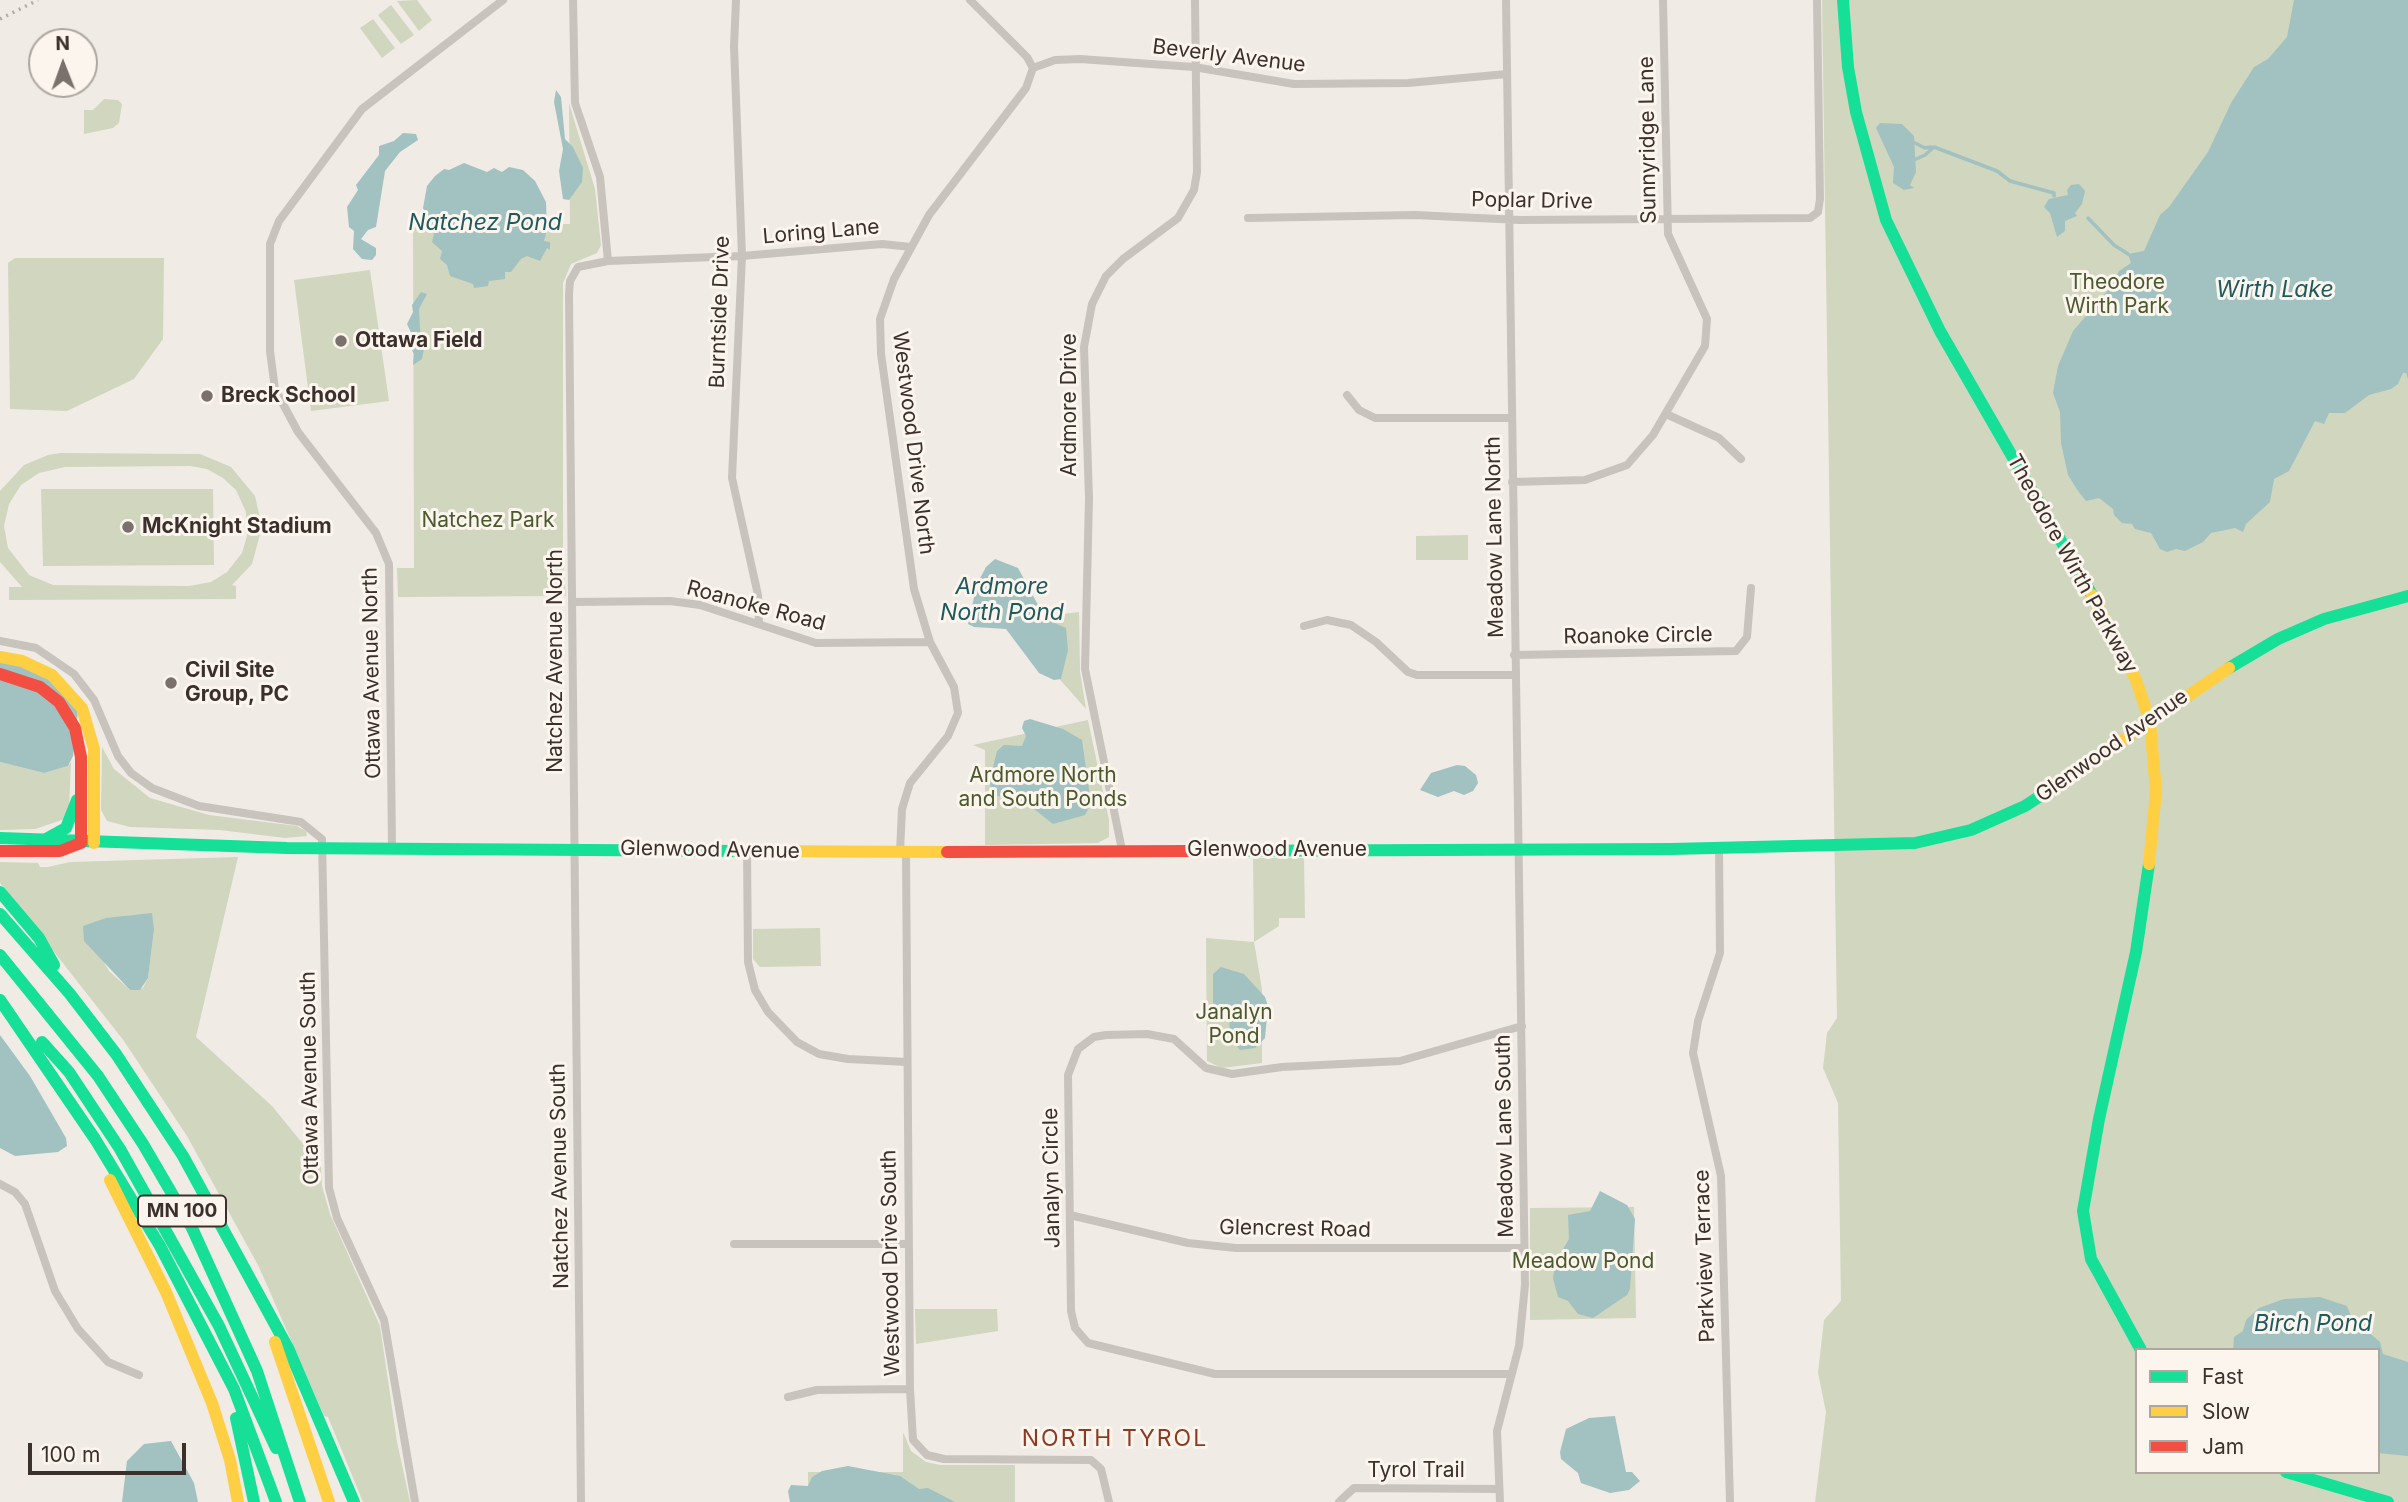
<!DOCTYPE html>
<html>
<head>
<meta charset="utf-8">
<style>
	body { margin:0 }
	#map { position:relative; width:2408px; height:1502px; overflow:hidden; background:#f0ebe5; font-family:Inter,sans-serif }
	canvas { display:block }
	.legend { position:absolute; left:2135px; top:1348px; width:245px; height:126px; box-sizing:border-box; background:#fbf5ee; border:2px solid #aea6a0; margin:0; padding:9px 12px; list-style:none; font-size:21px; color:#3b302b }
	.legend li { display:flex; align-items:center; gap:14px; height:35px }
	.legend b { width:35px; border:2px solid #aea6a0 }
	.north { position:absolute; left:28px; top:28px; width:70px; height:70px; box-sizing:border-box; background:#fbf5ee; border:2px solid #aea6a0; border-radius:50%; rotate:359deg; font-size:19px; font-weight:700; line-height:28px; text-align:center; color:#3b302b }
	.north::after { content:''; display:block; margin:auto; width:24px; height:32px; background:#7a716c; clip-path:polygon(50% 0,100% 100%,50% 72%,0 100%) }
	.scale { position:absolute; left:28px; top:1443px; width:158px; height:32px; box-sizing:border-box; border:4px solid #3b302b; border-top:0; padding-left:9px; font-size:21px; line-height:24px; white-space:nowrap; color:#3b302b; -webkit-text-stroke:5px #fbf5ee; paint-order:stroke }
</style>
</head>
<body>
<div id="map">
<canvas width="2408" height="1502"></canvas>
<ul class="legend">
<li><b style="height:9px;background:#16e098"></b>Fast</li>
<li><b style="height:9px;background:#ffcf43"></b>Slow</li>
<li><b style="height:9px;background:#f24e42"></b>Jam</li>
</ul>
<div class="north">N</div>
<div class="scale">100 m</div>
</div>
<script>
const ctx = document.querySelector('canvas').getContext('2d');
ctx.lineJoin = 'round';
function paint(path, color) { ctx.fillStyle = color; ctx.fill(path, 'evenodd'); }
const shape = rows => new Path2D(rows.map(r => 'M' + r).join(''));
function trace(path, color, width, dash) { ctx.strokeStyle = color; ctx.lineWidth = width; ctx.lineCap = dash ? 'butt' : 'round'; ctx.setLineDash(dash || []); ctx.stroke(path); }
function label(font, color, halo, rows, align = 'center') {
  ctx.font = font + ' Inter,sans-serif'; ctx.lineWidth = 6; ctx.setLineDash([]); ctx.textBaseline = 'middle'; ctx.strokeStyle = halo; ctx.fillStyle = color; for (const [text, x, y, turn = 0] of rows) {
    ctx.save(); ctx.translate(x, y); ctx.rotate((+turn || 0) * Math.PI / 180); ctx.textAlign = isNaN(turn) ? turn : align; if (halo) ctx.strokeText(text, 0, 0); ctx.fillText(text, 0, 0); ctx.restore();
  }
}
paint(shape([
	[417,0,432,20,419,31,397,1],
	[1822,0,2408,0,2408,1502,1815,1502,1826,1412,1818,1373,1824,1320,1841,1301,1838,1103,1823,1068,1827,1033,1837,1018],
	[2137,1350,2378,1350,2378,1472,2137,1472],
	[391,5,414,35,401,44,378,15],
	[373,19,395,48,382,58,360,28],
	[104,99,118,100,122,104,119,123,113,128,84,134,84,110,93,110],
	[569,103,595,189,601,245,597,253,571,264,563,283,563,561,566,596,398,597,397,568,414,568,413,225,570,224],
	[15,258,164,258,163,339,134,379,67,411,10,409,8,263],
	[370,270,389,401,311,411,294,280],
	[61,453,200,454,231,467,255,496,262,527,252,564,232,585,236,586,236,599,9,600,9,587,22,587,0,562,0,491,24,465,48,455],
	[190,466,207,469,223,478,236,490,246,512,247,536,242,553,227,572,211,582,189,586,53,585,29,575,8,548,4,526,9,504,21,485,39,473,65,467],
	[41,489,213,489,214,565,43,566],
	[1468,535,1468,560,1416,560,1416,536],
	[1079,612,1080,672,1086,709,1008,621],
	[1088,720,1109,820,1109,837,1098,843,985,845,985,750,973,745],
	[102,747,114,769,150,798,209,815,297,826,306,831,307,836,285,838,220,830,130,827,107,821,101,810],
	[0,762,44,773,68,766,71,762,69,808,65,819,35,829,0,830],
	[238,857,196,1037,272,1106,321,1166,322,1186,330,1214,380,1326,397,1442,410,1502,363,1502,328,1417,324,1416,259,1267,187,1136,124,1041,0,883,0,862,38,863,40,867,48,867,70,862],
	[132,915,154,930,148,978,143,988,130,990,109,971,83,926],
	[1253,858,1304,858,1305,918,1279,918,1279,926,1254,942,1262,989,1262,1063,1222,1068,1207,1061,1206,938,1254,942],
	[820,928,821,966,760,967,753,959,753,929],
	[1634,1207,1636,1318,1530,1320,1530,1208],
	[915,1309,997,1309,998,1331,916,1344],
	[903,1432,911,1451,926,1462,940,1465,1015,1465,1015,1502,808,1502,808,1472,903,1472]
]), '#d1d6bf');
paint(shape([
	[2294,0,2408,0,2408,379,2406,373,2403,373,2398,384,2391,389,2369,395,2345,413,2329,413,2324,424,2315,421,2289,471,2274,479,2270,502,2246,524,2243,532,2235,528,2211,533,2203,542,2185,551,2176,549,2167,552,2160,549,2151,533,2135,529,2132,524,2122,523,2114,515,2113,509,2099,498,2086,501,2078,491,2068,475,2061,443,2060,412,2053,393,2058,366,2073,331,2110,288,2119,271,2131,263,2128,254,2144,251,2160,215,2169,207,2208,152,2231,103,2254,67,2268,59,2287,37],
	[556,90,561,97,565,139,573,147,583,168,582,182,569,200,563,199,559,171,563,149,554,102],
	[1880,123,1902,124,1914,136,1916,172,1910,185,1914,188,1904,190,1893,183,1894,167,1876,128],
	[403,133,416,134,418,140,400,152,385,171,376,227,368,230,361,239,376,248,376,255,372,260,362,259,353,249,354,231,349,227,347,207,358,190,356,185,379,155,379,146,394,141],
	[464,163,487,172,494,168,502,172,509,167,523,170,535,181,546,202,547,230,544,241,550,242,550,250,547,248,540,261,527,256,521,259,511,272,505,272,505,279,489,281,488,286,474,288,473,284,450,276,447,265,440,259,442,251,432,242,434,234,423,208,427,186,435,176,444,169,449,170],
	[2079,184,2085,191,2082,204,2075,213,2077,216,2065,221,2065,231,2057,237,2050,213,2044,207,2049,199,2068,195,2067,190,2071,185],
	[421,292,427,294,419,309,420,330,425,344,422,359,413,365,414,354,410,346,412,335,407,324,413,312,412,305],
	[995,559,1018,568,1043,614,1050,621,1066,628,1068,650,1061,679,1054,680,1039,673,1006,629,974,627,968,624,977,584,986,567],
	[0,656,35,665,78,711,73,756,68,766,44,773,0,762],
	[1030,719,1063,729,1082,740,1091,804,1085,815,1053,824,1029,805,991,794,990,779,997,751,1004,745,1022,746,1026,736,1022,728,1024,721],
	[1457,765,1465,766,1476,775,1478,783,1473,791,1464,795,1454,791,1438,797,1420,790,1431,773],
	[152,913,154,930,148,978,140,990,130,990,84,941,83,926,106,918],
	[1221,967,1244,974,1265,997,1268,1006,1265,1038,1255,1048,1240,1050,1230,1038,1229,1014,1213,1003,1213,974],
	[0,1035,30,1076,66,1138,67,1146,58,1152,15,1156,0,1148],
	[1600,1191,1627,1205,1635,1219,1630,1289,1627,1295,1593,1318,1578,1314,1568,1301,1558,1297,1553,1278,1555,1263,1569,1239,1568,1215,1590,1211],
	[2320,1297,2347,1306,2351,1316,2363,1322,2367,1331,2380,1342,2383,1354,2408,1362,2408,1456,2378,1453,2378,1350,2233,1350,2234,1337,2243,1331,2246,1320,2259,1308,2284,1299],
	[1615,1416,1626,1472,1632,1472,1640,1481,1629,1490,1610,1493,1581,1483,1578,1473,1561,1459,1560,1452,1566,1429,1589,1418],
	[171,1441,194,1483,198,1502,122,1502,127,1461,144,1444],
	[848,1466,900,1476,919,1489,928,1488,955,1502,790,1502,788,1491,791,1485,808,1486,812,1477,822,1471]
]), '#a1c2c1');
trace(shape([
	[1915,143,1925,148,1931,147],
	[1914,160,1925,155,1934,147,1997,171,2010,181,2054,193,2054,196],
	[2088,218,2114,245,2128,254]
]), '#a1c2c1', 3.5);
trace(shape([
	[573,0,575,103,600,177,608,261,578,267,570,281,569,294,581,1502],
	[736,0,734,46,742,256,732,478,758,595,759,623],
	[1033,68,1055,60,1080,59,1194,67,1294,84,1408,83,1507,74],
	[1248,218,1415,215,1520,220,1810,218,1818,212,1820,199,1817,0],
	[608,261,742,256,882,244,911,247],
	[1347,395,1359,410,1375,418,1511,418],
	[1666,414,1719,438,1741,459],
	[1512,482,1585,480,1627,465,1653,435,1705,346,1707,319,1668,234,1663,0],
	[573,602,670,601,700,605,816,643,930,642],
	[1304,626,1327,620,1351,625,1376,642,1408,672,1417,675,1515,675],
	[0,641,36,648,74,674,94,700,118,756,131,773,152,788,199,806,301,822,322,839,329,1188,337,1218,384,1320,415,1502],
	[1514,655,1736,651,1747,637,1751,588],
	[1719,848,1720,953,1698,1021,1693,1053,1721,1176,1730,1502],
	[392,849,389,564,376,533,298,432,275,389,270,351,270,244,279,221,362,109,503,0],
	[747,850,748,962,755,990,768,1012,797,1042,819,1054,848,1059,907,1062],
	[1122,850,1085,669,1089,498,1084,347,1092,304,1106,276,1123,259,1178,218,1194,190,1197,172,1195,0],
	[900,852,902,809,910,783,948,736,958,713,954,687,930,642,914,589,881,354,880,319,894,279,929,215,1026,88,1033,68,1027,57,970,0],
	[906,852,910,1389,913,1440,927,1455,944,1459,1091,1460,1101,1469,1109,1502],
	[0,1184,15,1192,25,1204,55,1291,78,1329,108,1362,139,1375],
	[1070,1215,1188,1243,1236,1248,1524,1248],
	[734,1244,908,1244],
	[1511,1374,1215,1374,1088,1343,1075,1328,1071,1311,1068,1075,1078,1049,1094,1037,1106,1035,1147,1034,1174,1039,1206,1068,1232,1074,1282,1067,1400,1061,1522,1026],
	[788,1397,817,1390,910,1389],
	[1339,1502,1354,1488,1499,1489],
	[1500,1502,1497,1431,1519,1346,1525,1285,1506,0]
]), '#c9c3be', 8);
trace(shape([
	[1843,0,1848,67,1856,112,1886,220,1940,331,2092,595],
	[2229,668,2278,639,2324,619,2408,596],
	[0,838,287,848,736,851],
	[46,839,66,828,77,800],
	[1194,851,1672,849,1915,843,1971,830,2025,806,2051,789],
	[0,892,39,938,54,965],
	[0,914,70,994,116,1054,183,1156,289,1350,354,1502],
	[0,955,98,1076,143,1144,192,1228,257,1371,300,1502],
	[0,1000,95,1139,160,1246,234,1389,276,1502],
	[42,1042,69,1072,120,1149,219,1326,276,1448],
	[2141,1350,2091,1259,2083,1211,2099,1119,2136,952,2149,864],
	[236,1418,254,1502],
	[2286,1472,2388,1502]
]), '#16e098', 12);
trace(shape([
	[2092,595,2136,680,2150,722,2156,791,2149,864],
	[0,657,22,661,52,675,82,708,94,749,94,843],
	[2051,789,2229,668],
	[736,851,947,852],
	[110,1180,166,1292,212,1403,230,1460,238,1502],
	[275,1342,329,1502]
]), '#ffcf43', 12);
trace(shape([
	[0,674,40,687,59,702,75,728,81,757,81,843],
	[0,851,60,851,81,843],
	[947,852,1194,851]
]), '#f24e42', 12);
trace(shape([
	[0,19,38,0]
]), '#b1aca8', 3.5, [2, 5]);
for (const [x, y, r, color] of [
	[341,341,7,"#7a716c"],
	[207,396,7,"#7a716c"],
	[128,527,7,"#7a716c"],
	[171,683,7,"#7a716c"]
]) { const dot = new Path2D(); dot.arc(x, y, r, 0, 2 * Math.PI); ctx.fillStyle = color; ctx.fill(dot); trace(dot, '#fbf5ee', 2.5); }
for (const [x, y, w] of [
	[182,1211,88]
]) { const box = new Path2D(); box.roundRect(x - w / 2, y - 15.5, w, 31, 5); ctx.fillStyle = '#fbf5ee'; ctx.fill(box); trace(box, '#3b302b', 2); }
label('bold 19px', '#3b302b', null, [
	["MN 100",182,1211]
]);
label('21px', '#3b302b', '#fbf5ee', [
	["Beverly Avenue",1229,56,7],
	["Sunnyridge Lane",1648,140,-91],
	["Poplar Drive",1532,201,1],
	["Loring Lane",821,232,-5],
	["Burntside Drive",720,312,-88],
	["Ardmore Drive",1070,405,-90],
	["Westwood Drive North",913,443,83],
	["Meadow Lane North",1495,537,-91],
	["Theodore Wirth Parkway",2072,564,61],
	["Roanoke Road",756,606,15],
	["Roanoke Circle",1638,636,-1],
	["Natchez Avenue North",556,661,-90],
	["Ottawa Avenue North",372,673,-91],
	["Glenwood Avenue",2112,746,-35],
	["Glenwood Avenue",710,850,1],
	["Glenwood Avenue",1277,850],
	["Ottawa Avenue South",310,1078,-91],
	["Meadow Lane South",1505,1136,-91],
	["Natchez Avenue South",560,1176,-91],
	["Janalyn Circle",1052,1178,-91],
	["Glencrest Road",1295,1229,1],
	["Parkview Terrace",1705,1256,-92],
	["Westwood Drive South",891,1263,-91],
	["Tyrol Trail",1416,1471]
]);
label('21px', '#4a5a2e', '#fbf5ee', [
	["Theodore",2117,283],
	["Wirth Park",2117,307],
	["Natchez Park",488,521],
	["Ardmore North",1043,776],
	["and South Ponds",1043,800],
	["Janalyn",1234,1013],
	["Pond",1234,1037],
	["Meadow Pond",1583,1262]
]);
label('bold 21px', '#3b302b', '#fbf5ee', [
	["Ottawa Field",355,341],
	["Breck School",221,396],
	["McKnight Stadium",142,527],
	["Civil Site",185,671],
	["Group, PC",185,695]
], 'left');
label('italic 23px', '#1f5a5e', '#fbf5ee', [
	["Natchez Pond",485,223],
	["Wirth Lake",2275,290],
	["Ardmore",1002,587],
	["North Pond",1002,613],
	["Birch Pond",2313,1324]
]);
ctx.letterSpacing = '2px';
label('23px', '#8c3b22', '#fbf5ee', [
	["NORTH TYROL",1115,1439]
]);
ctx.letterSpacing = '0px';
</script>
</body>
</html>
